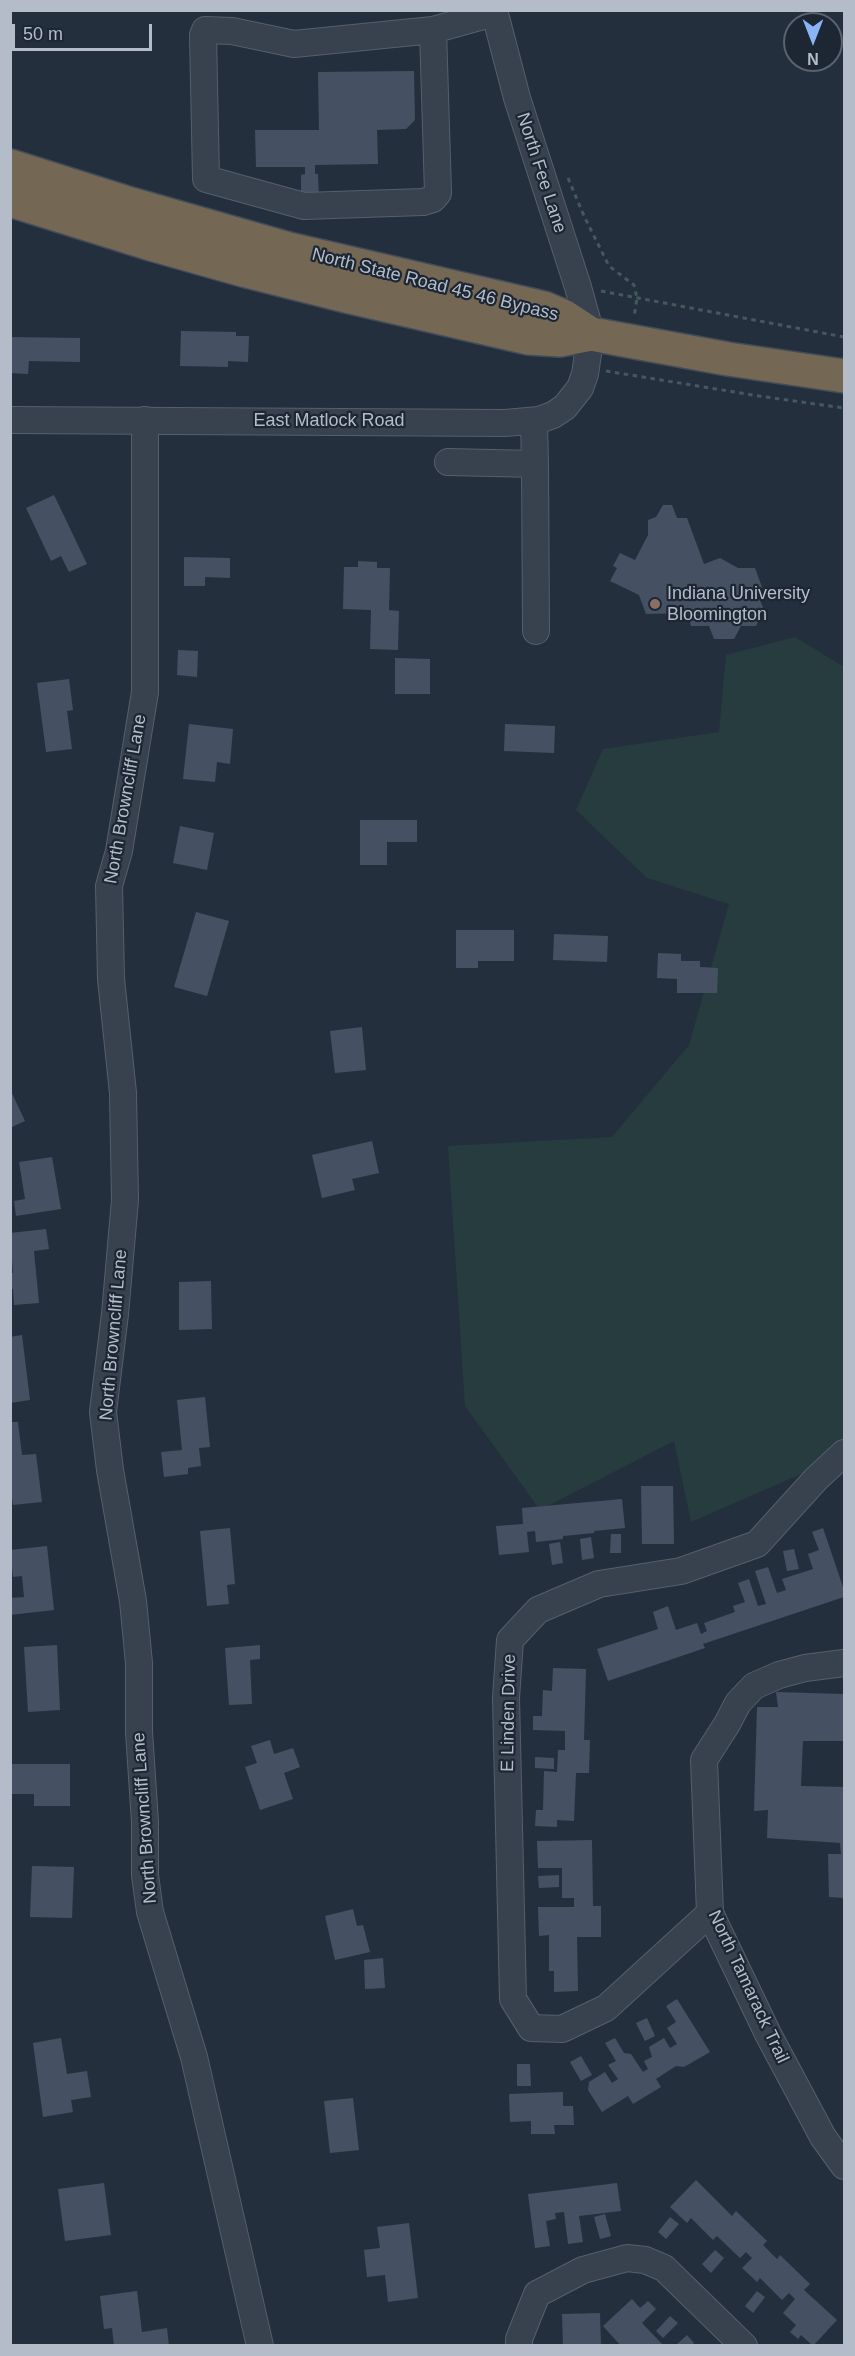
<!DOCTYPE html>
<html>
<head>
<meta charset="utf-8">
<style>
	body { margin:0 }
	#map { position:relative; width:855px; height:2356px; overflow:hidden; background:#242f3e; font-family:Arial,sans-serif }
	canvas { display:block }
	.frame { position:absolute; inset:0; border:12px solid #b4bcc9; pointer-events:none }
	.north { position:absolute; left:783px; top:12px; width:60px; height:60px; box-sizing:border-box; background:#1d2633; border:2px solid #59626f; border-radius:50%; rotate:180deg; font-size:16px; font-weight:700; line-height:24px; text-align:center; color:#b4bcc9 }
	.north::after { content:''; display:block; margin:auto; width:21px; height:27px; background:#8ab4f8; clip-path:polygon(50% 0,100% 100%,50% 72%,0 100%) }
	.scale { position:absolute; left:12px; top:24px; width:140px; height:27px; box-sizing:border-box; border:3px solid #b4bcc9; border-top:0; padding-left:8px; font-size:18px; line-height:21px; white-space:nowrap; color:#b4bcc9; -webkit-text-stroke:4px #1d2633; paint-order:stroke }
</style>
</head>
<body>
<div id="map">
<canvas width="855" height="2356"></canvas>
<div class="frame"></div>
<div class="north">N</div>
<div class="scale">50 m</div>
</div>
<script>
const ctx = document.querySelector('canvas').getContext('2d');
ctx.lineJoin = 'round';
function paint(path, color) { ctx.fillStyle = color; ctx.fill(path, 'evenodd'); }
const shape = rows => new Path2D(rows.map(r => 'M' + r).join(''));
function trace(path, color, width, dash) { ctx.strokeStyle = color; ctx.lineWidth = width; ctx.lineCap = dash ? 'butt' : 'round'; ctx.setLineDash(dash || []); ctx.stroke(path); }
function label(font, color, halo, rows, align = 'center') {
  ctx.font = font + ' Arial,sans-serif'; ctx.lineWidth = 4.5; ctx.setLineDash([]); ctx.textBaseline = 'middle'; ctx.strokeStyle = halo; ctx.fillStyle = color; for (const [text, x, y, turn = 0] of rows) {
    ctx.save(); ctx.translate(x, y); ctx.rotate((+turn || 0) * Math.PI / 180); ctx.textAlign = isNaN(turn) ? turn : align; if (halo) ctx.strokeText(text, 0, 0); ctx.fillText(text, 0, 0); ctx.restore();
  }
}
paint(shape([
	[795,637,844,667,844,1440,840,1457,691,1522,674,1441,540,1510,465,1406,448,1146,612,1137,689,1045,729,904,647,878,576,810,603,749,719,732,726,655]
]), '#263c3f');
paint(shape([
	[414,71,415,120,406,129,377,130,378,164,315,165,315,174,318,174,319,200,301,200,301,175,305,174,305,167,256,167,255,130,319,130,318,72],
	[181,331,236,332,236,336,249,336,248,362,228,361,228,367,180,366],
	[10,337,80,338,80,362,29,361,28,374,10,373],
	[54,495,87,564,69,572,61,556,51,561,26,508],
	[663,505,672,505,677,518,687,518,704,564,720,558,738,568,755,568,762,587,758,595,764,610,756,626,741,626,734,639,714,639,709,626,691,626,687,613,646,614,639,595,610,581,617,568,613,566,620,553,635,560,648,535,648,520,656,517],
	[184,557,230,558,230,578,205,577,205,586,184,586],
	[358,561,377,562,377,568,390,568,389,610,399,611,398,650,370,649,371,610,343,609,344,567,358,567],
	[178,650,198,651,197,677,177,675],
	[395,658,430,659,430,694,395,694],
	[69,679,73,710,67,711,72,749,46,752,37,683],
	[189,724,233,729,230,764,217,762,215,782,183,779],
	[505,724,555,726,554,753,504,751],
	[360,820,417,820,417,842,387,842,387,865,360,865],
	[180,826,214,833,207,870,173,863],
	[196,912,229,921,207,996,174,987],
	[456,930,514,930,514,961,478,961,478,968,456,968],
	[554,934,608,936,607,962,553,960],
	[658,953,681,954,681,961,700,961,700,967,718,968,717,993,677,993,677,979,657,978],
	[362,1027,366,1070,335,1073,330,1031],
	[10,1089,25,1121,10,1128],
	[372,1141,379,1173,352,1179,355,1190,322,1198,312,1155],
	[52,1157,61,1209,16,1216,14,1201,25,1199,19,1162],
	[46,1229,49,1249,34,1251,39,1303,14,1305,13,1289,10,1289,10,1273,13,1273,10,1233],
	[211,1281,212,1329,179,1330,179,1282],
	[22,1335,30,1400,10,1403,10,1337],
	[205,1397,210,1447,199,1448,201,1466,188,1468,188,1474,164,1477,161,1452,182,1450,177,1400],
	[10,1422,18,1422,22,1455,36,1454,42,1502,13,1505,10,1485],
	[641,1486,673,1486,674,1544,642,1544],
	[622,1499,625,1528,594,1531,594,1533,563,1536,563,1539,536,1542,535,1531,527,1532,529,1552,499,1555,496,1526,523,1524,522,1508],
	[230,1528,235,1584,227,1585,229,1604,207,1606,200,1531],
	[823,1528,844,1590,844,1597,703,1644,705,1648,608,1681,597,1649,658,1629,653,1612,668,1606,676,1630,697,1623,701,1634,707,1631,704,1623,735,1612,733,1606,745,1602,738,1583,749,1579,758,1606,766,1604,755,1571,768,1567,777,1593,786,1590,782,1579,813,1569,808,1554,819,1550,812,1532],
	[611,1534,621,1534,621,1553,610,1553],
	[591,1537,594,1558,582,1560,580,1539],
	[560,1542,563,1563,552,1565,549,1544],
	[47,1546,54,1610,10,1615,10,1598,24,1597,22,1576,13,1577,10,1550],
	[794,1549,799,1569,787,1571,783,1551],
	[57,1645,60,1710,28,1712,24,1647],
	[260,1645,260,1659,250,1660,252,1704,229,1705,225,1648],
	[553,1668,586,1669,584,1740,590,1740,589,1773,576,1773,574,1821,557,1820,557,1827,535,1826,536,1810,543,1810,544,1771,557,1772,558,1750,565,1750,565,1731,533,1730,533,1716,542,1716,543,1690,552,1691],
	[776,1692,844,1694,844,1741,803,1741,801,1786,844,1787,844,1898,829,1897,828,1854,841,1854,840,1843,767,1838,768,1810,754,1811,757,1707,778,1707],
	[270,1740,274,1754,293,1748,300,1767,284,1773,293,1799,260,1810,245,1767,257,1763,251,1746],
	[535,1757,554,1758,554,1769,535,1768],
	[10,1764,70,1764,70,1806,34,1806,34,1794,10,1794],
	[592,1840,593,1906,601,1906,601,1937,577,1937,578,1991,554,1992,554,1971,549,1971,549,1935,539,1936,538,1907,574,1907,574,1898,562,1898,562,1868,538,1868,537,1841],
	[32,1866,74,1867,72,1918,30,1917],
	[559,1875,559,1887,539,1888,538,1876],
	[353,1909,357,1926,363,1925,370,1952,335,1960,325,1916],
	[383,1958,385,1988,365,1989,364,1960],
	[677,1999,710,2052,684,2067,676,2066,656,2079,661,2087,633,2104,628,2096,602,2112,588,2090,589,2082,605,2072,612,2083,618,2079,608,2065,616,2061,605,2043,615,2038,624,2053,631,2054,643,2072,648,2069,644,2061,652,2057,649,2047,664,2038,670,2048,677,2044,667,2028,676,2022,666,2006],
	[647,2018,655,2036,645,2041,636,2023],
	[61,2038,67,2074,87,2071,91,2097,71,2100,73,2112,43,2117,33,2043],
	[581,2056,592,2075,581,2081,570,2062],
	[517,2064,530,2064,531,2086,517,2086],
	[563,2092,563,2106,573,2106,574,2125,554,2125,555,2134,531,2134,531,2121,510,2122,509,2094],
	[353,2098,359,2150,330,2153,324,2101],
	[696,2180,732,2216,736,2211,767,2241,763,2245,777,2259,780,2255,810,2284,804,2290,837,2320,813,2346,801,2335,798,2339,790,2332,796,2325,783,2313,795,2299,789,2293,782,2300,760,2278,757,2282,742,2268,752,2258,746,2252,740,2258,717,2236,713,2240,691,2218,687,2223,670,2207],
	[104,2183,111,2235,65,2241,58,2189],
	[617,2183,621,2211,579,2216,583,2242,568,2244,564,2212,555,2213,556,2219,546,2221,550,2246,535,2248,528,2194],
	[605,2214,611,2236,600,2239,594,2217],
	[670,2217,679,2224,666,2239,658,2232],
	[409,2223,418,2298,388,2302,385,2275,367,2277,364,2250,380,2248,377,2227],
	[715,2250,724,2258,711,2273,702,2264],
	[137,2291,142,2332,167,2328,169,2346,114,2346,112,2328,104,2329,100,2296],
	[757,2291,765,2297,753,2313,745,2306],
	[632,2299,640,2308,648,2301,656,2309,642,2323,664,2346,621,2346,603,2326],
	[600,2313,601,2346,563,2346,562,2314],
	[670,2316,678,2323,663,2338,656,2331],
	[687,2335,694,2343,691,2346,675,2346]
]), '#455162');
const minor = shape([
	[433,30,438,193,433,199,423,202,304,206,206,179,203,35,205,30,232,31,294,44,433,30,494,13],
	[10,420,505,423,539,420,553,415,565,407,580,388,585,374,591,334,578,287,517,98,494,10],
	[145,420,145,692,119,851,109,886,111,979,123,1093,125,1200,115,1314,103,1412,110,1470,133,1601,139,1663,139,1732,145,1822,145,1875,150,1912,194,2057,260,2346],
	[448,462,535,464,534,422],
	[535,464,536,631],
	[844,1663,805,1668,779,1675,754,1686,738,1703,727,1724,704,1760,710,1913,768,2034,823,2137,844,2166],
	[710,1913,606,2008,562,2029,531,2028,513,1999,506,1698,510,1640,538,1610,599,1584,681,1571,757,1544,816,1479,844,1453],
	[519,2346,519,2339,537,2294,583,2270,627,2258,645,2260,664,2268,744,2346]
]);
const highway = shape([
	[10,166,124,202,289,249,544,308,565,317,591,334],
	[10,200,151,244,243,270,346,296,528,338,560,340,591,334,728,359,844,376]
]);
trace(minor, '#565f6c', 28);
trace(highway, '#434c59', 36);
trace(shape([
	[568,178,584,216,609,266,634,285,637,298,634,317],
	[601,291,844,337],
	[606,371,759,396,844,408]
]), '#44595c', 3, [4.5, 4.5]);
trace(minor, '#38414e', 26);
trace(highway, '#746855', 33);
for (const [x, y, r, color] of [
	[655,604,6,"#8d6e63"]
]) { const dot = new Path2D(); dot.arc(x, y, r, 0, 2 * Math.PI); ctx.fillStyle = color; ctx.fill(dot); trace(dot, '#1d2633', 2); }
label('18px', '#b4bcc9', '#1d2633', [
	["North Fee Lane",541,173,72],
	["North State Road 45 46 Bypass",435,285,14],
	["East Matlock Road",329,421],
	["North Browncliff Lane",126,799,-80],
	["North Browncliff Lane",114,1335,-85],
	["E Linden Drive",509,1713,-89],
	["North Browncliff Lane",145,1818,-94],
	["North Tamarack Trail",748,1987,65]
]);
label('18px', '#b4bcc9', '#1d2633', [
	["Indiana University",667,594],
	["Bloomington",667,615]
], 'left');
</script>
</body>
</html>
